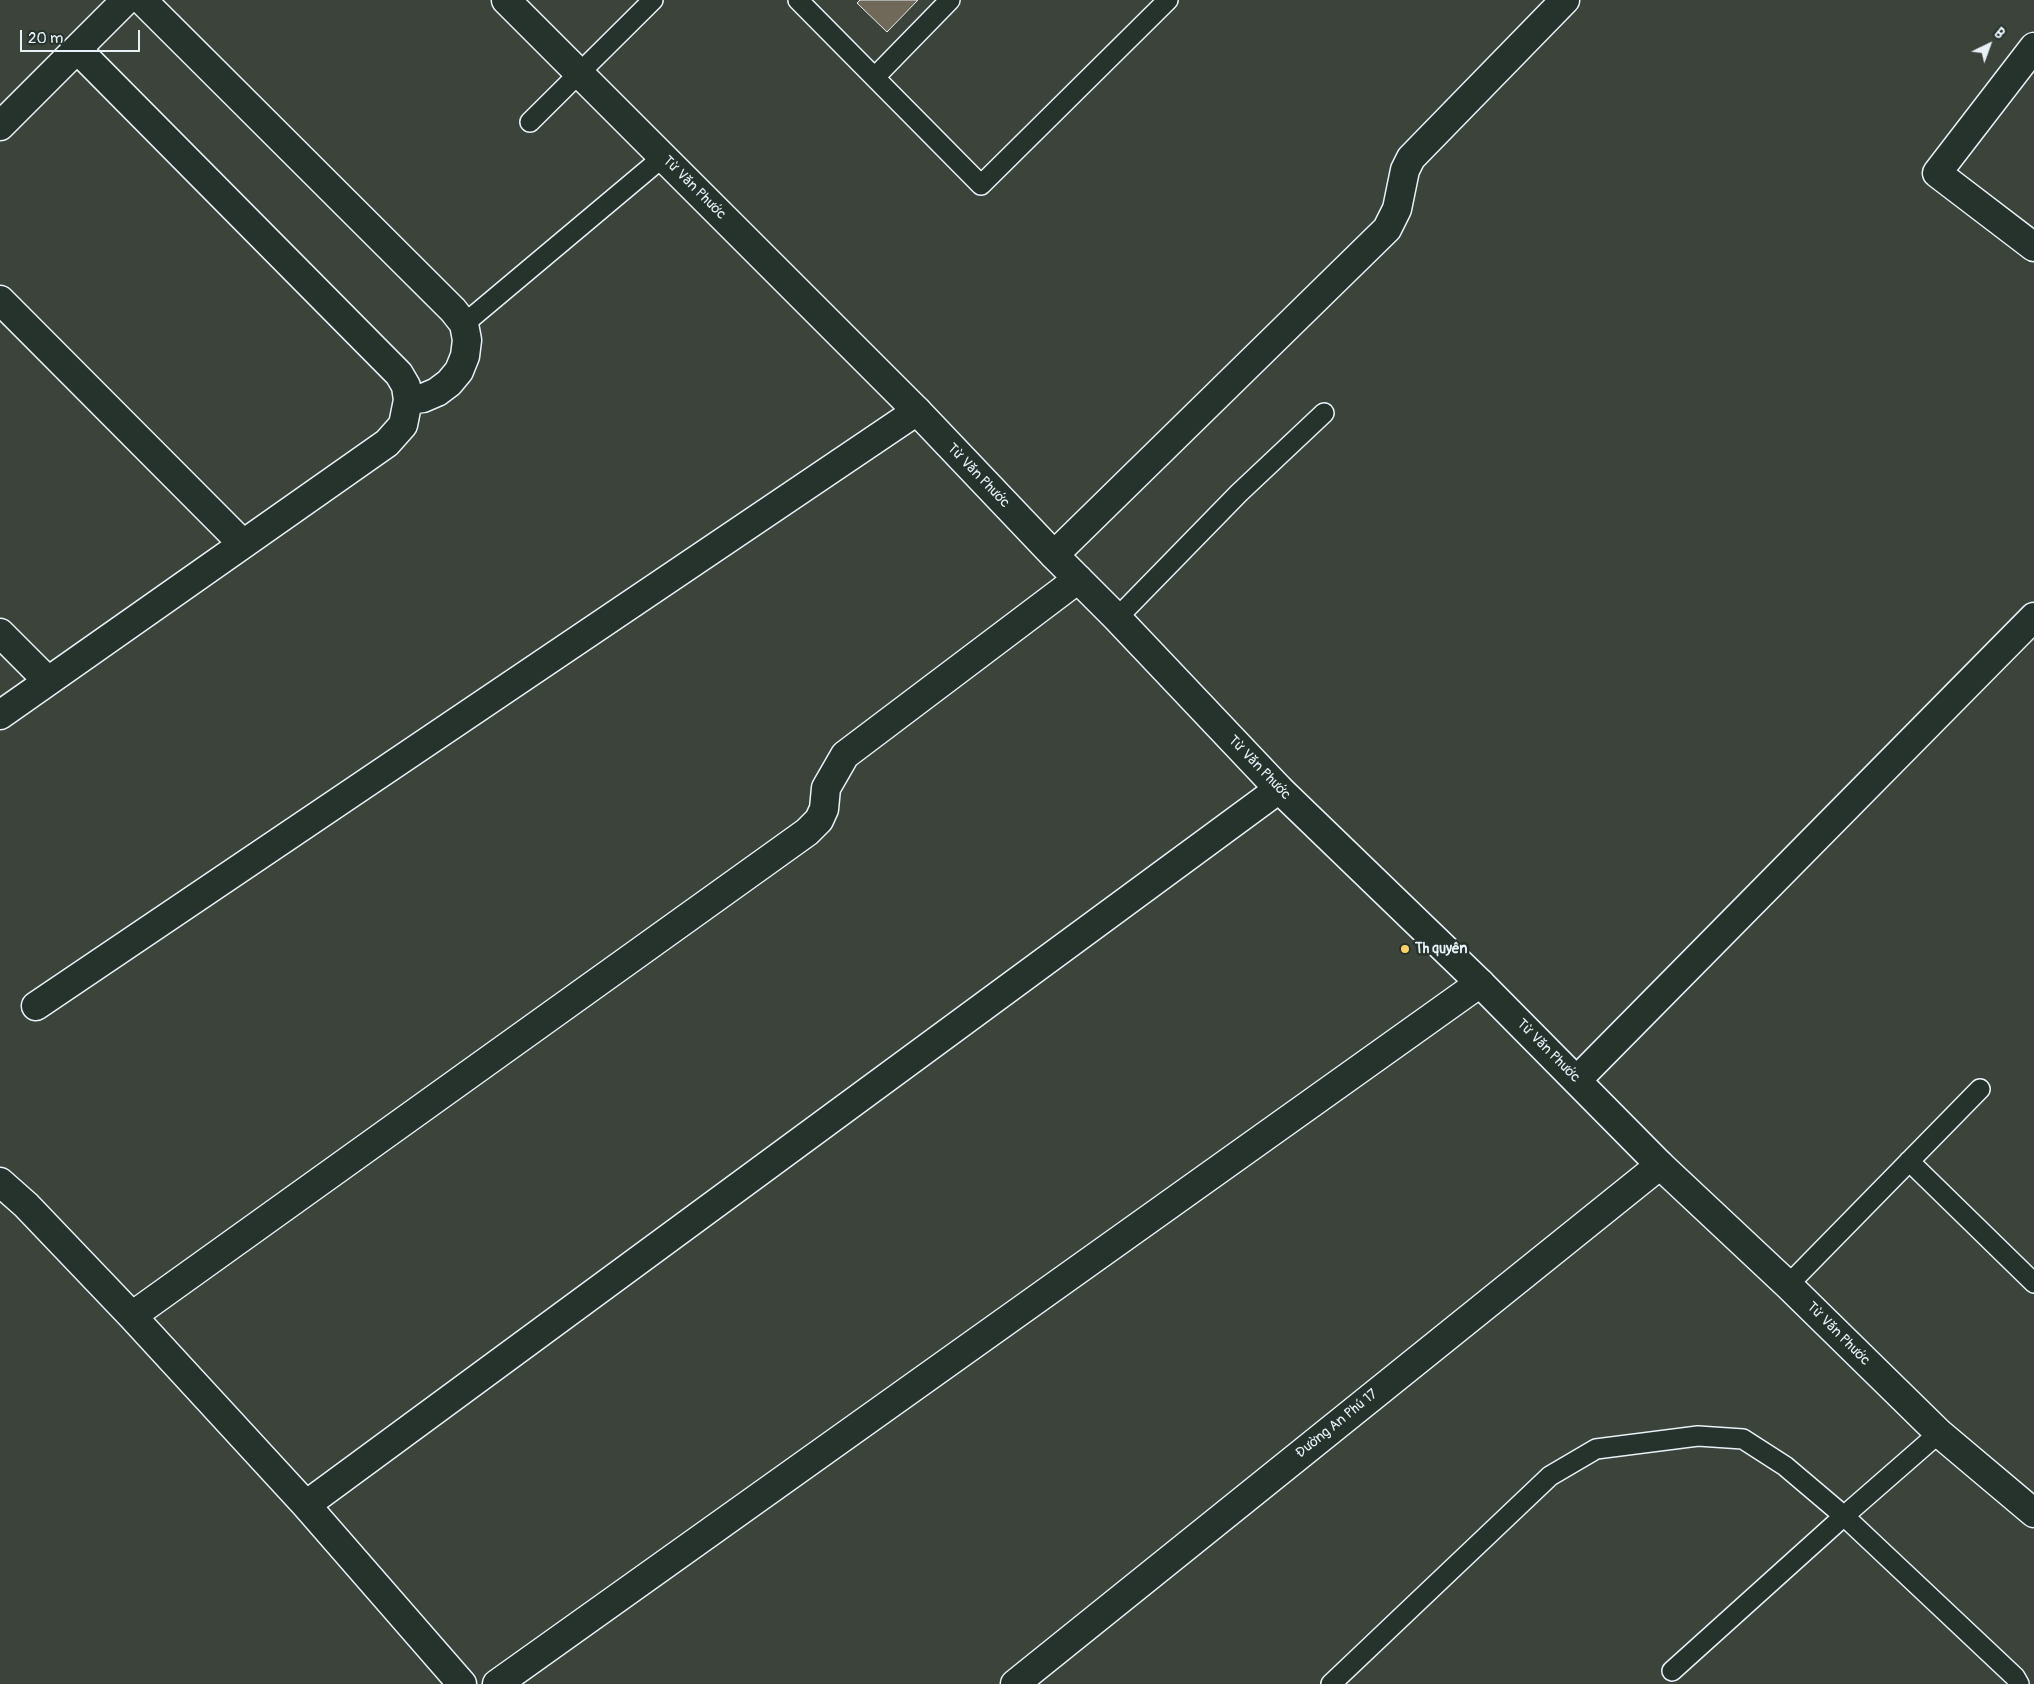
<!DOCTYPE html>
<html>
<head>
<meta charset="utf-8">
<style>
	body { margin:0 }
	#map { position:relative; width:2034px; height:1684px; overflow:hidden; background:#3c433a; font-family:Pangolin,sans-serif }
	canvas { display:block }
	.north { position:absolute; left:1964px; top:20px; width:50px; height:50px; -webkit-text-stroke:4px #26332d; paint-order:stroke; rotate:42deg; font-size:14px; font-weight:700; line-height:20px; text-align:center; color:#e8f1f8 }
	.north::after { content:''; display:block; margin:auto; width:18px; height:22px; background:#e8f1f8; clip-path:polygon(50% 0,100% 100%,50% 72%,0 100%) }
	.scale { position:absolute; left:20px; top:30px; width:120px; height:22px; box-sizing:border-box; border:2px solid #e8f1f8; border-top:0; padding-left:6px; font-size:15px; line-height:18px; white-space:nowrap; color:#e8f1f8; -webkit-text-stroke:4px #26332d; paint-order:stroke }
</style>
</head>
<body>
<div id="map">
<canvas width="2034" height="1684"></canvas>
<div class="north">B</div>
<div class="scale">20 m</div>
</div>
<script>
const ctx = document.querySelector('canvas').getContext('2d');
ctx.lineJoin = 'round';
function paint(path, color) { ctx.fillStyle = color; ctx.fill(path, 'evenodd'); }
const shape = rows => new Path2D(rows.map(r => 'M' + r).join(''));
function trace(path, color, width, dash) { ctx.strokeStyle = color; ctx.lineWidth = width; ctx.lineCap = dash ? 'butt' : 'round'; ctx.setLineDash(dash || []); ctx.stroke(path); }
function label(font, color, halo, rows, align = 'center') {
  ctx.font = font + ' Pangolin,sans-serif'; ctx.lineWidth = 5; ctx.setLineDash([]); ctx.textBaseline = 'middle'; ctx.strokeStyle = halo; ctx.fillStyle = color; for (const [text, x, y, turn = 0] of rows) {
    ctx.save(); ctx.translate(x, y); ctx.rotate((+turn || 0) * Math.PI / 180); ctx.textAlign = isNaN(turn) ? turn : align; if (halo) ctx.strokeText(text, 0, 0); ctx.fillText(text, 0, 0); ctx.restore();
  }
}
const building = shape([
	[860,0,918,0,887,32,857,3,860,0]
]);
paint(building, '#706859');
trace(building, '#e8f1f8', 1);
const lane = shape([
	[798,0,981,185,1168,0],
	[875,77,950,0],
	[530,122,653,0],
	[464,324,663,157],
	[1117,618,1239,493,1324,413],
	[1909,1161,2034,1283],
	[1788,1285,1980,1089],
	[1672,1671,1844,1516,2015,1677,2019,1684],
	[1331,1684,1550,1476,1596,1449,1698,1436,1743,1439,1785,1466,1844,1516,1939,1433]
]);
const street = shape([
	[142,0,453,310,464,324,467,340,465,356,459,371,449,383,437,392,423,398,408,400],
	[2034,47,1937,173,2034,247],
	[0,126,126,0],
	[0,300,243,544],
	[1054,555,1387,229,1397,209,1405,170,1411,158,1565,0],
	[0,633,48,681],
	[0,715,387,443,403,425,408,400,406,386,399,374,77,49],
	[36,1006,917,411],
	[1577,1080,2034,617],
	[0,1182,26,1205,132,1316,306,1505,462,1684],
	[132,1316,807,832,819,820,824,809,826,788,845,755,1078,579],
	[306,1505,1279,789],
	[497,1684,1480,983],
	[1015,1684,1660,1165]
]);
const secondary = shape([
	[506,0,917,411,1054,555,1117,618,1279,789,1480,983,1660,1165,1788,1285,1939,1433,2034,1513]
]);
trace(lane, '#e8f1f8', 22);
trace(street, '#e8f1f8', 31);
trace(secondary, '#e8f1f8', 31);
trace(lane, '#26332d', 19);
trace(street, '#26332d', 28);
trace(secondary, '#26332d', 28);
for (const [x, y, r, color] of [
	[1405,949,5,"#ffd166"]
]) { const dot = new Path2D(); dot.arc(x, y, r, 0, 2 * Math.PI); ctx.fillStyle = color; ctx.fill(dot); trace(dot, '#26332d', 2); }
label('14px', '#e8f1f8', '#26332d', [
	["Từ Văn Phước",694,188,45],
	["Từ Văn Phước",978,476,46],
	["Từ Văn Phước",1259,768,46],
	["Từ Văn Phước",1548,1051,45],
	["Từ Văn Phước",1838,1334,45],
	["Đường An Phú 17",1337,1424,-39]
]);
label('bold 14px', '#e8f1f8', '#26332d', [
	["Th quyên",1415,949]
], 'left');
</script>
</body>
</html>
